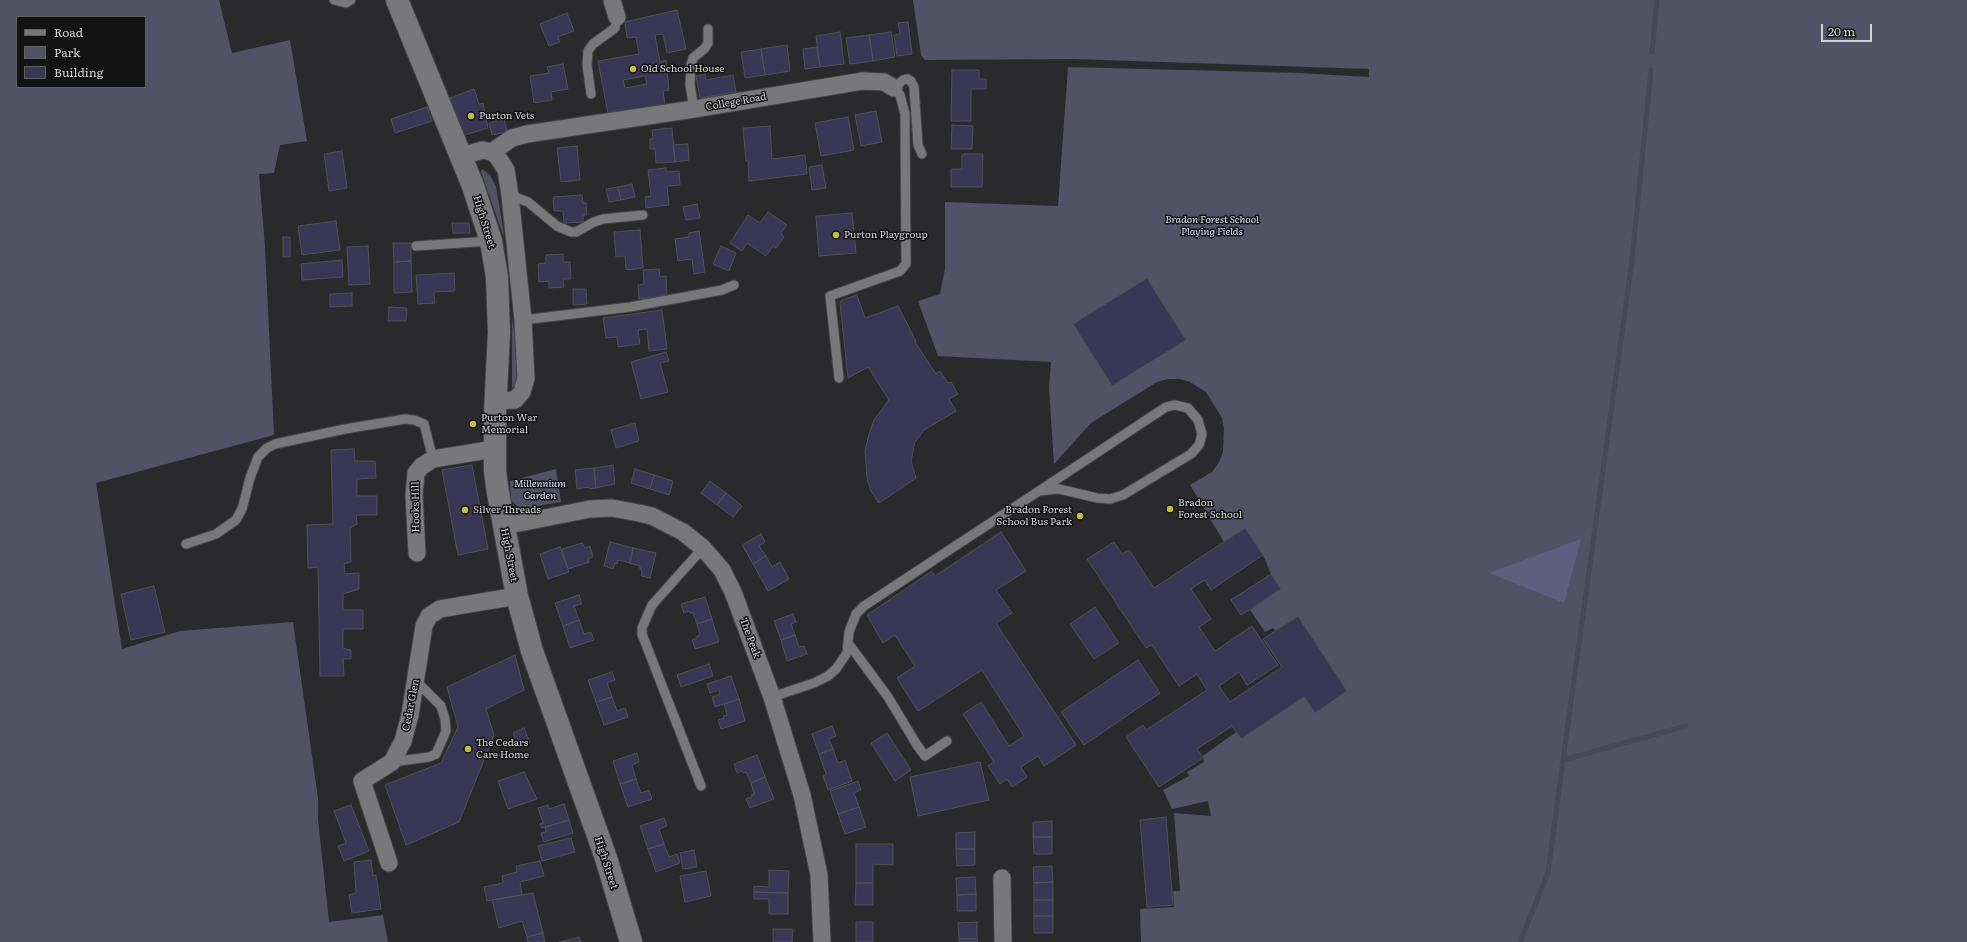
<!DOCTYPE html>
<html>
<head>
<meta charset="utf-8">
<style>
	body { margin:0 }
	#map { position:relative; width:1967px; height:942px; overflow:hidden; background:#2a2a2d; font-family:Literata,serif }
	canvas { display:block }
	.legend { position:absolute; left:16px; top:16px; width:130px; height:72px; box-sizing:border-box; background:#131314; border:1px solid #606061; margin:0; padding:5px 7px; list-style:none; font-size:12px; color:#d3d3d5 }
	.legend li { display:flex; align-items:center; gap:8px; height:20px }
	.legend b { width:20px; border:1px solid #606061 }
	.scale { position:absolute; left:1821px; top:24px; width:51px; height:18px; box-sizing:border-box; border:2px solid #d3d3d5; border-top:0; padding-left:5px; font-size:12px; line-height:14px; white-space:nowrap; color:#d3d3d5; -webkit-text-stroke:3px #131314; paint-order:stroke }
</style>
</head>
<body>
<div id="map">
<canvas width="1967" height="942"></canvas>
<ul class="legend">
<li><b style="height:5px;background:#78787b"></b>Road</li>
<li><b style="height:11px;background:#525165"></b>Park</li>
<li><b style="height:11px;background:#3a3756"></b>Building</li>
</ul>
<div class="scale">20 m</div>
</div>
<script>
const ctx = document.querySelector('canvas').getContext('2d');
ctx.lineJoin = 'round';
function paint(path, color) { ctx.fillStyle = color; ctx.fill(path, 'evenodd'); }
const shape = rows => new Path2D(rows.map(r => 'M' + r).join(''));
function trace(path, color, width, dash) { ctx.strokeStyle = color; ctx.lineWidth = width; ctx.lineCap = dash ? 'butt' : 'round'; ctx.setLineDash(dash || []); ctx.stroke(path); }
function label(font, color, halo, rows, align = 'center') {
  ctx.font = font + ' Literata,serif'; ctx.lineWidth = 3; ctx.setLineDash([]); ctx.textBaseline = 'middle'; ctx.strokeStyle = halo; ctx.fillStyle = color; for (const [text, x, y, turn = 0] of rows) {
    ctx.save(); ctx.translate(x, y); ctx.rotate((+turn || 0) * Math.PI / 180); ctx.textAlign = isNaN(turn) ? turn : align; if (halo) ctx.strokeText(text, 0, 0); ctx.fillText(text, 0, 0); ctx.restore();
  }
}
paint(shape([
	[0,0,219,0,232,53,290,40,307,141,280,145,274,173,259,174,265,247,274,435,96,483,122,649,180,631,293,622,318,798,318,819,329,922,383,915,388,942,0,942],
	[17,17,145,17,145,87,17,87],
	[913,0,1967,0,1967,942,1141,942,1140,909,1174,907,1173,891,1180,891,1174,813,1211,816,1208,801,1172,809,1163,790,1189,776,1187,772,1204,762,1203,756,1229,737,1237,732,1241,739,1304,697,1315,713,1347,691,1298,617,1276,631,1273,628,1265,632,1250,610,1281,589,1271,574,1263,555,1245,528,1224,542,1190,485,1212,472,1219,462,1223,452,1224,428,1222,418,1206,392,1190,382,1180,379,1168,379,1157,382,1091,423,1054,464,1049,387,1051,362,938,356,918,301,940,294,945,269,945,202,1058,206,1068,67,1300,73,1369,77,1369,69,1074,59,925,60,921,55],
	[482,169,490,175,496,186,504,234,503,235,481,172],
	[512,318,518,357,518,377,515,385,512,388],
	[556,469,561,502,520,509,511,500,510,481]
]), '#525165');
paint(shape([
	[1581,539,1564,603,1489,573]
]), '#605d7f');
trace(shape([
	[1652,52,1657,0],
	[1651,70,1632,260,1563,760,1686,726],
	[1520,942,1548,873,1563,760]
]), '#4a465a', 5);
const building = shape([
	[677,10,686,49,667,53,663,34,655,35,660,62,666,60,669,90,663,91,665,105,608,114,598,61,639,54,636,37,627,38,625,22,677,10],
	[645,76,647,84,625,88,623,80,645,76],
	[567,13,574,31,558,37,560,42,549,46,540,24,567,13],
	[908,22,912,54,897,56,894,35,900,34,898,23,908,22],
	[840,32,844,64,820,67,816,36,840,32],
	[891,32,895,57,873,61,869,35,891,32],
	[869,35,873,61,850,64,846,38,869,35],
	[787,45,790,71,765,75,761,49,787,45],
	[817,47,820,67,805,69,803,49,817,47],
	[761,49,765,75,745,78,741,52,761,49],
	[563,64,568,89,551,92,552,100,534,103,530,76,549,73,547,67,563,64],
	[952,70,979,70,979,79,986,79,986,89,971,89,971,121,951,121,952,70],
	[705,74,706,80,733,75,736,92,700,98,696,76,705,74],
	[474,89,479,104,483,103,488,128,462,136,450,98,474,89],
	[427,107,432,121,395,133,391,119,427,107],
	[876,111,882,142,861,146,855,115,876,111],
	[848,117,854,150,821,156,815,123,848,117],
	[504,119,507,132,492,135,489,123,504,119],
	[952,125,973,126,972,149,951,149,952,125],
	[770,126,772,159,805,155,807,174,749,181,748,161,746,161,743,128,770,126],
	[672,128,675,162,656,163,655,149,650,149,650,139,653,139,652,130,672,128],
	[688,144,689,160,675,162,673,145,688,144],
	[577,146,580,180,561,182,557,148,577,146],
	[342,151,347,188,329,191,324,154,342,151],
	[962,154,983,154,982,187,951,187,951,169,962,169,962,154],
	[822,165,826,188,812,190,809,167,822,165],
	[666,168,666,172,679,171,680,185,667,186,669,205,646,208,645,197,651,196,648,170,666,168],
	[632,184,635,197,621,200,618,187,632,184],
	[618,187,621,200,609,202,606,189,618,187],
	[582,195,583,203,586,203,587,215,583,215,583,222,564,223,563,211,554,211,553,197,582,195],
	[697,204,700,218,686,220,683,207,697,204],
	[768,212,787,225,781,233,784,237,776,248,773,246,766,256,747,243,742,251,730,243,748,215,760,223,768,212],
	[852,213,856,253,819,256,816,216,852,213],
	[336,221,340,250,302,255,298,226,336,221],
	[452,223,469,223,470,233,453,233,452,223],
	[640,230,643,268,626,270,625,256,616,257,614,232,640,230],
	[699,231,705,272,694,274,692,259,678,261,675,239,689,237,689,233,699,231],
	[283,237,290,237,290,257,283,257,283,237],
	[393,243,411,243,411,261,394,262,393,243],
	[368,246,370,284,349,285,347,247,368,246],
	[721,246,736,253,729,271,713,264,721,246],
	[563,254,563,262,570,262,571,279,563,279,564,287,549,288,549,281,539,282,538,264,546,263,546,255,563,254],
	[342,260,343,277,302,280,301,264,342,260],
	[411,261,412,292,394,293,394,262,411,261],
	[659,269,660,277,666,276,667,296,639,299,638,285,644,284,643,270,659,269],
	[454,273,455,291,434,292,435,303,418,304,416,275,454,273],
	[1147,278,1186,340,1112,386,1073,324,1147,278],
	[573,289,586,289,587,304,573,305,573,289],
	[352,293,352,306,330,307,330,294,352,293],
	[857,295,865,318,898,306,916,341,915,342,936,374,940,371,948,383,951,382,958,394,949,399,956,411,924,430,915,442,911,461,916,478,879,503,871,491,867,478,865,451,869,434,874,420,889,400,868,367,848,378,840,303,842,300,857,295],
	[389,307,407,308,406,321,388,321,389,307],
	[662,310,667,349,649,351,647,329,638,330,640,344,618,347,617,337,606,338,603,318,662,310],
	[666,352,669,361,660,363,668,392,641,399,631,362,666,352],
	[635,423,639,441,616,448,611,430,635,423],
	[354,449,355,461,375,461,376,478,357,479,357,496,377,496,377,515,356,515,357,524,350,528,351,562,344,564,345,574,359,573,359,589,343,594,343,610,363,610,363,629,343,629,343,648,351,650,351,659,343,659,344,676,320,676,318,567,308,568,307,525,333,524,331,450,354,449],
	[472,465,488,549,458,555,442,470,472,465],
	[613,465,615,484,596,488,594,468,613,465],
	[594,468,596,488,590,489,589,487,577,489,575,470,594,468],
	[635,469,654,475,650,489,631,483,635,469],
	[654,475,673,481,669,495,650,489,654,475],
	[710,481,726,493,717,505,701,493,710,481],
	[726,493,742,506,733,517,717,505,726,493],
	[1245,528,1263,555,1211,590,1205,580,1191,589,1211,619,1199,627,1215,651,1252,626,1278,665,1247,685,1239,672,1219,686,1230,702,1282,667,1263,639,1298,616,1347,691,1315,713,1304,697,1241,739,1232,726,1197,749,1203,758,1159,787,1126,737,1143,725,1146,730,1207,690,1197,674,1179,686,1152,645,1146,648,1087,559,1114,542,1122,554,1129,550,1154,588,1245,528],
	[1001,532,1026,571,996,590,1012,613,996,623,1076,745,1044,766,1038,756,1021,767,1027,777,1012,787,1007,779,1000,784,988,766,994,762,963,714,981,702,1009,746,1024,736,982,670,918,711,897,678,915,666,895,635,883,643,867,615,932,571,935,576,1001,532],
	[761,534,765,542,759,546,766,556,753,564,742,545,761,534],
	[610,542,633,548,630,563,618,560,617,564,615,563,613,569,604,566,610,542],
	[582,543,585,548,590,546,593,557,588,559,589,562,568,569,562,549,582,543],
	[560,547,569,572,548,579,540,554,560,547],
	[633,548,656,553,650,578,641,576,642,570,640,569,640,566,630,563,633,548],
	[766,556,772,567,780,562,789,579,768,591,753,564,766,556],
	[1271,574,1281,589,1241,615,1231,600,1271,574],
	[154,586,165,632,131,640,121,594,154,586],
	[579,595,582,604,574,606,579,620,563,626,555,603,579,595],
	[705,597,712,619,697,624,693,613,690,613,689,611,684,613,681,604,705,597],
	[1095,607,1119,643,1094,659,1070,624,1095,607],
	[793,614,796,622,791,624,795,635,781,640,774,621,793,614],
	[712,619,719,642,695,649,692,640,697,638,697,636,700,635,697,624,712,619],
	[579,620,584,634,591,632,594,640,570,648,563,626,579,620],
	[795,635,799,647,804,646,807,654,787,661,781,640,795,635],
	[515,655,524,690,486,709,494,735,459,822,406,845,385,785,441,763,458,727,447,687,515,655],
	[1138,660,1160,693,1084,745,1061,712,1138,660],
	[709,664,713,676,681,687,677,675,709,664],
	[612,672,615,680,607,683,612,697,596,702,588,680,612,672],
	[731,676,739,699,715,707,712,697,720,694,719,690,710,693,707,684,731,676],
	[612,697,617,711,625,708,628,717,604,725,596,702,612,697],
	[739,699,745,721,721,729,718,720,724,718,723,716,727,715,724,704,739,699],
	[832,726,836,736,829,739,833,749,819,754,812,734,832,726],
	[524,728,530,743,518,747,513,733,524,728],
	[887,733,911,770,895,781,871,743,887,733],
	[833,749,838,763,845,760,852,781,828,790,823,776,826,774,819,754,833,749],
	[637,753,639,762,632,765,636,779,620,784,613,761,637,753],
	[757,755,765,777,751,783,746,772,743,773,742,771,737,773,734,764,757,755],
	[980,762,989,800,918,816,910,777,980,762],
	[524,772,537,799,508,809,498,781,524,772],
	[765,777,774,799,750,808,746,799,752,797,751,795,754,794,751,783,765,777],
	[636,779,641,793,649,790,652,799,628,807,620,784,636,779],
	[858,781,861,790,854,793,859,807,838,814,830,791,858,781],
	[564,804,569,820,542,828,540,824,543,823,538,808,548,805,549,809,564,804],
	[351,805,369,851,344,861,338,846,346,843,334,811,351,805],
	[859,807,866,827,845,834,838,814,859,807],
	[1166,817,1173,905,1147,907,1140,820,1166,817],
	[664,818,667,826,659,829,664,844,648,849,640,826,664,818],
	[569,820,573,833,544,842,541,833,546,832,545,827,569,820],
	[1052,821,1052,837,1033,837,1033,822,1052,821],
	[975,832,975,849,956,849,956,833,975,832],
	[1033,837,1052,837,1052,854,1034,854,1033,837],
	[571,838,575,852,542,861,538,846,571,838],
	[664,844,669,857,677,854,680,863,656,872,648,849,664,844],
	[856,844,893,844,893,865,873,864,873,883,856,883,856,844],
	[956,849,975,849,975,865,957,866,956,849],
	[694,850,697,867,683,869,680,853,694,850],
	[371,860,373,876,376,875,381,909,352,913,349,895,356,893,354,862,371,860],
	[540,861,544,876,520,882,522,895,487,901,484,887,503,883,502,876,517,872,516,866,540,861],
	[1052,866,1053,882,1034,883,1033,867,1052,866],
	[769,870,789,871,788,893,754,892,754,886,769,887,769,870],
	[706,871,711,896,685,902,680,876,706,871],
	[975,877,976,894,957,895,956,878,975,877],
	[1053,882,1053,900,1034,900,1034,883,1053,882],
	[856,883,873,883,873,905,855,905,856,883],
	[754,892,788,893,788,914,769,914,769,899,754,899,754,892],
	[533,893,543,933,527,937,522,921,499,928,492,900,533,893],
	[976,894,976,911,957,911,957,895,976,894],
	[1034,900,1053,900,1053,916,1034,916,1034,900],
	[1034,916,1053,916,1053,933,1034,933,1034,916],
	[856,922,873,922,873,942,856,942,856,922],
	[977,922,977,939,959,939,958,923,977,922],
	[773,929,793,929,792,942,773,942,773,929],
	[543,933,545,942,528,942,527,937,543,933],
	[579,937,581,942,559,942,579,937],
	[959,939,977,939,978,942,959,942,959,939]
]);
paint(building, '#3a3756');
trace(building, '#515154', 1);
const service = shape([
	[334,0,346,3,351,0],
	[591,94,587,65,588,51,593,44,615,28,617,17],
	[694,109,690,85,691,65,693,58,705,48,708,43,708,29],
	[510,195,528,202,557,226,571,232,576,232,594,222,603,219,643,215],
	[416,246,491,241],
	[523,320,630,307,722,290,734,285],
	[839,378,830,296,900,271,906,264,905,114,900,95,894,88,903,80,908,79,911,81,914,87,918,145,922,154],
	[186,544,216,534,236,520,242,509,250,478,258,457,267,448,275,444,345,429,405,419,414,420,424,424,433,459],
	[848,643,888,697,917,745,925,756,947,741],
	[772,697,814,683,828,676,836,669,847,653,849,632,856,614,864,606,1039,491,1166,407,1175,405,1188,408,1198,420,1202,434,1199,445,1191,454,1123,495,1110,499,1097,498,1059,489,1039,491],
	[392,762,429,757,436,754,446,731,445,719,441,706,421,686,415,682],
	[701,786,642,634,642,628,652,605,703,548]
]);
const minor = shape([
	[612,0,617,17],
	[492,152,512,138,527,134,694,109,863,81,884,82,894,88],
	[461,156,483,150,492,152,497,156,506,170,510,195,523,320,526,378,522,392,515,400,496,401],
	[504,526,590,509,612,508,639,513,652,516,683,532,703,548,722,570,733,592,772,697,802,795,819,875,822,942],
	[417,553,414,495,416,473,422,466,433,459,494,449],
	[389,863,362,781,392,762,403,741,410,715,424,626,429,616,440,609,517,596],
	[1002,878,1003,942]
]);
const tertiary = shape([
	[397,0,473,186,491,241,497,277,499,332,495,413,495,471,498,493,517,596,532,651,606,858,631,942]
]);
trace(service, '#454547', 11);
trace(minor, '#454547', 19);
trace(tertiary, '#454547', 24);
trace(service, '#78787b', 9);
trace(minor, '#78787b', 17);
trace(tertiary, '#78787b', 22);
for (const [x, y, r, color] of [
	[633,69,4,"#c1be40"],
	[471,116,4,"#c1be40"],
	[836,235,4,"#c1be40"],
	[473,424,4,"#c1be40"],
	[1170,509,4,"#c1be40"],
	[465,510,4,"#c1be40"],
	[1080,516,4,"#c1be40"],
	[468,749,4,"#c1be40"]
]) { const dot = new Path2D(); dot.arc(x, y, r, 0, 2 * Math.PI); ctx.fillStyle = color; ctx.fill(dot); trace(dot, '#131314', 1.5); }
label('10px', '#d3d3d5', '#131314', [
	["Old School House",641,69],
	["Purton Vets",479,116],
	["Purton Playgroup",844,235],
	["Purton War",481,418],
	["Memorial",481,430],
	["Bradon",1178,503],
	["Forest School",1178,515],
	["Silver Threads",473,510],
	["Bradon Forest",1072,510,"right"],
	["School Bus Park",1072,522,"right"],
	["The Cedars",476,743],
	["Care Home",476,755]
], 'left');
label('10px', '#d3d3d5', '#131314', [
	["College Road",736,102,-10],
	["High Street",484,222,73],
	["Hooks Hill",416,507,-91],
	["High Street",509,555,79],
	["The Peak",750,638,70],
	["Cedar Glen",411,705,-79],
	["High Street",606,863,72]
]);
label('italic 10px', '#e2e1f9', '#131314', [
	["Bradon Forest School",1212,220],
	["Playing Fields",1212,232],
	["Millennium",540,484],
	["Garden",540,496]
]);
</script>
</body>
</html>
